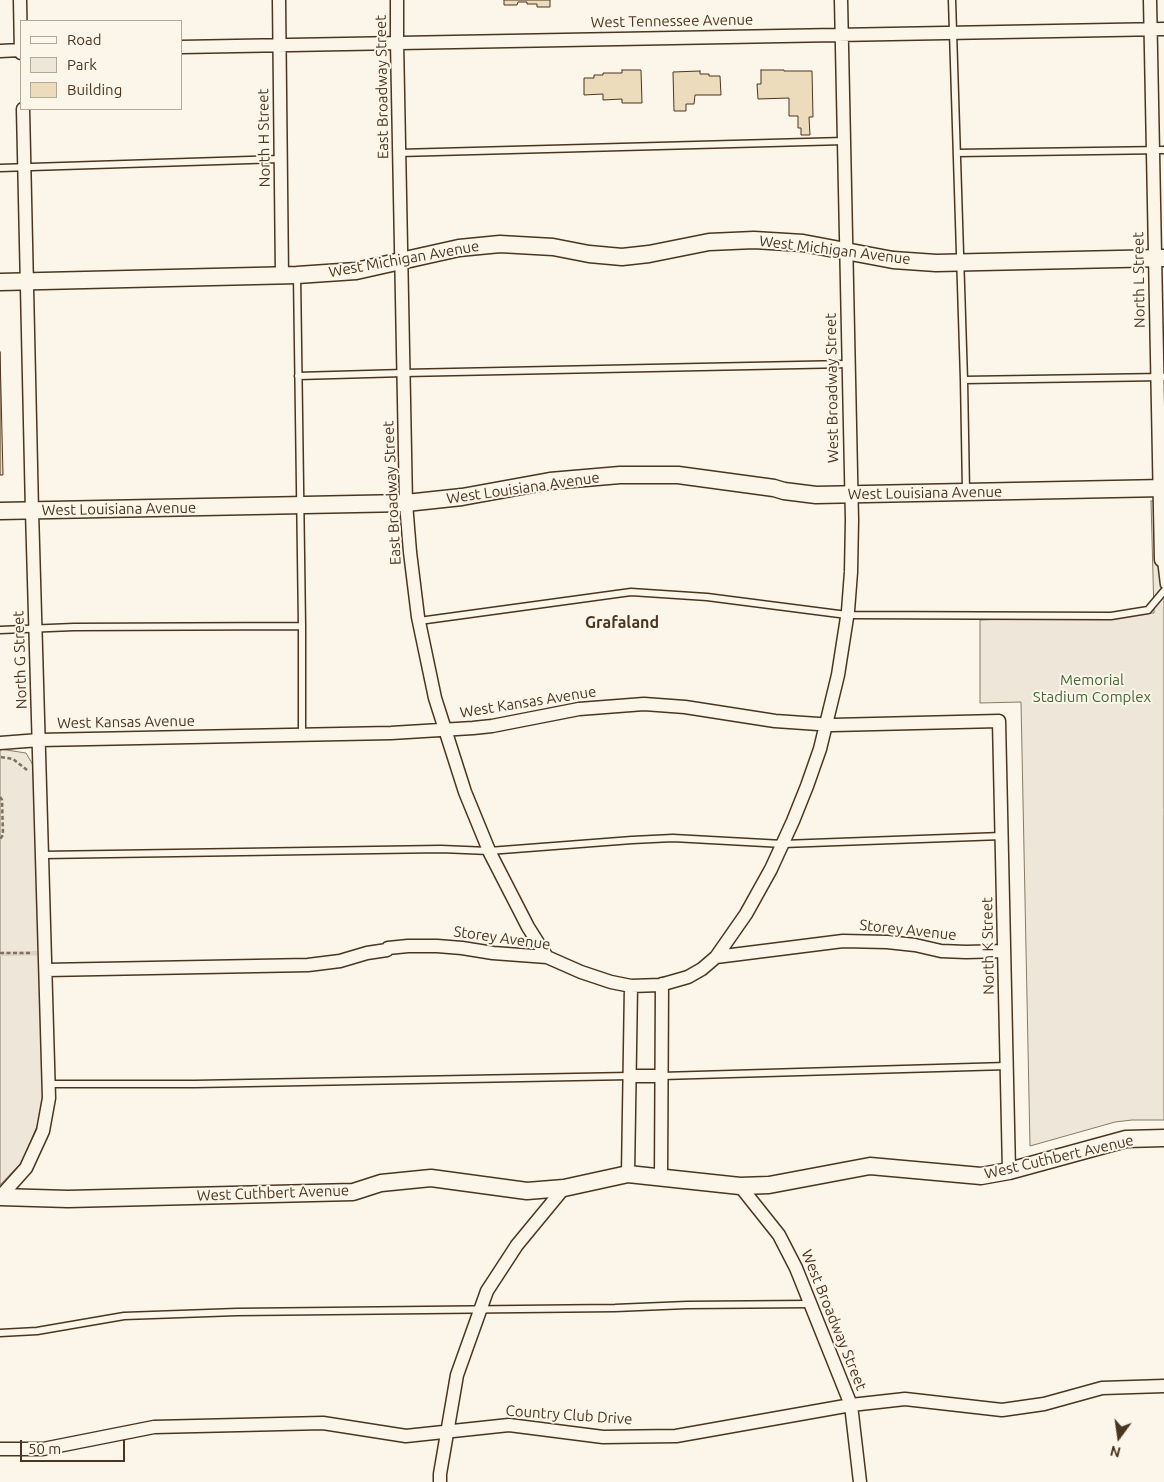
<!DOCTYPE html>
<html>
<head>
<meta charset="utf-8">
<style>
	body { margin:0 }
	#map { position:relative; width:1164px; height:1482px; overflow:hidden; background:#fbf6e9; font-family:Ubuntu,sans-serif }
	canvas { display:block }
	.legend { position:absolute; left:20px; top:20px; width:162px; height:90px; box-sizing:border-box; background:#fbf6e9; border:1px solid #b4a999; margin:0; padding:6px 9px; list-style:none; font-size:15px; color:#4a3520 }
	.legend li { display:flex; align-items:center; gap:10px; height:25px }
	.legend b { width:25px; border:1px solid #b4a999 }
	.north { position:absolute; left:1094px; top:1412px; width:50px; height:50px; -webkit-text-stroke:4px #fbf6e9; paint-order:stroke; rotate:194deg; font-size:14px; font-weight:700; line-height:20px; text-align:center; color:#4a3520 }
	.north::after { content:''; display:block; margin:auto; width:18px; height:22px; background:#4a3520; clip-path:polygon(50% 0,100% 100%,50% 72%,0 100%) }
	.scale { position:absolute; left:20px; top:1440px; width:105px; height:22px; box-sizing:border-box; border:2px solid #4a3520; border-top:0; padding-left:6px; font-size:15px; line-height:18px; white-space:nowrap; color:#4a3520; -webkit-text-stroke:4px #fbf6e9; paint-order:stroke }
</style>
</head>
<body>
<div id="map">
<canvas width="1164" height="1482"></canvas>
<ul class="legend">
<li><b style="height:6px;background:#fbf6e9"></b>Road</li>
<li><b style="height:14px;background:#ede6d9"></b>Park</li>
<li><b style="height:14px;background:#ecdcbc"></b>Building</li>
</ul>
<div class="north">N</div>
<div class="scale">50 m</div>
</div>
<script>
const ctx = document.querySelector('canvas').getContext('2d');
ctx.lineJoin = 'round';
function paint(path, color) { ctx.fillStyle = color; ctx.fill(path, 'evenodd'); }
const shape = rows => new Path2D(rows.map(r => 'M' + r).join(''));
function trace(path, color, width, dash) { ctx.strokeStyle = color; ctx.lineWidth = width; ctx.lineCap = dash ? 'butt' : 'round'; ctx.setLineDash(dash || []); ctx.stroke(path); }
function label(font, color, halo, rows, align = 'center') {
  ctx.font = font + ' Ubuntu,sans-serif'; ctx.lineWidth = 4; ctx.setLineDash([]); ctx.textBaseline = 'middle'; ctx.strokeStyle = halo; ctx.fillStyle = color; for (const [text, x, y, turn = 0] of rows) {
    ctx.save(); ctx.translate(x, y); ctx.rotate((+turn || 0) * Math.PI / 180); ctx.textAlign = isNaN(turn) ? turn : align; if (halo) ctx.strokeText(text, 0, 0); ctx.fillText(text, 0, 0); ctx.restore();
  }
}
const green = shape([
	[1151,501,1164,501,1164,1120,1132,1120,1115,1122,1030,1146,1021,702,980,703,980,620,1154,613,1151,501],
	[0,749,26,753,40,777,43,1112,22,1162,0,1185,0,749]
]);
paint(green, '#ede6d9');
trace(green, '#887966', 1);
trace(shape([
	[0,954,44,953]
]), '#dcd4c6', 4.5);
const building = shape([
	[504,0,550,0,550,7,537,7,537,4,527,4,527,2,518,2,517,5,504,5,504,0],
	[622,70,641,70,642,103,622,103,622,99,603,100,603,94,584,95,584,78,594,78,594,75,603,75,603,73,622,73,622,70],
	[761,70,784,70,784,71,812,71,813,117,809,117,810,135,801,135,801,128,798,128,798,116,789,116,789,98,758,99,757,84,761,84,761,70],
	[700,71,700,74,709,74,709,76,720,76,721,95,695,95,694,104,686,104,686,111,674,111,673,72,700,71],
	[0,352,3,475,0,475,0,352]
]);
paint(building, '#ecdcbc');
trace(building, '#4a3520', 1);
const service = shape([
	[952,0,964,380],
	[399,153,844,141],
	[957,153,1164,150],
	[0,168,281,159],
	[297,275,302,626],
	[298,376,404,373,848,364],
	[966,491,964,380,1164,377],
	[1161,560,1164,585],
	[419,621,631,592,707,597,847,615,1111,616,1148,610,1164,591],
	[0,630,74,627,302,626,302,735],
	[43,855,441,849,489,851,632,840,673,838,783,844,1002,836],
	[662,1076,1007,1066],
	[49,1084,195,1084,630,1076],
	[0,1333,37,1331,124,1316,237,1312,615,1308,687,1305,810,1304]
]);
const minor = shape([
	[20,0,21,53],
	[279,0,282,276],
	[397,0,397,42,406,503,410,552,418,617,435,698,465,792,490,853,528,927,547,957],
	[1150,0,1161,560],
	[181,47,1164,29],
	[0,51,21,50],
	[0,743,39,740,391,733,473,728,492,726,579,709,644,704,685,707,775,721,833,725,999,721,1009,1171],
	[716,957,746,914,771,869,793,821,807,786,820,749,838,675,848,611,851,572,852,520,841,0],
	[46,970,308,965,340,961,367,953,387,950,388,948,408,946,437,946,462,948,493,953,547,957,581,972,611,982,631,986,660,985,688,977,702,969,716,957,843,941,887,942,915,945,941,951,966,952,1004,951],
	[630,1076,662,1076],
	[628,1174,631,986],
	[661,1178,662,984],
	[740,1186,779,1235,796,1268,851,1405,860,1482],
	[0,1197,26,1168,43,1131,49,1098,32,511,23,109],
	[0,1449,43,1449,154,1427,323,1423,406,1436,509,1425,603,1437,676,1436,851,1405,905,1399,1002,1410,1044,1404,1102,1388,1164,1386],
	[440,1482,440,1474,457,1375,487,1291,517,1245,564,1188]
]);
const tertiary = shape([
	[0,282,297,275,356,271,459,248,500,244,553,247,589,254,622,257,649,254,709,242,754,240,803,243,893,260,936,263,1164,258],
	[0,511,406,503,462,497,550,481,620,475,678,475,774,488,784,491,816,495,1164,488],
	[0,1197,68,1199,353,1192,381,1183,431,1178,527,1191,564,1188,628,1174,740,1186,769,1185,870,1166,981,1176,1009,1171,1126,1139,1164,1138]
]);
trace(service, '#4a3520', 9);
trace(minor, '#4a3520', 15);
trace(tertiary, '#4a3520', 19);
trace(shape([
	[1,757,13,759,27,770],
	[0,797,2,800,3,835,0,839],
	[0,953,31,953]
]), '#7f6f5c', 2.5, [4, 2.5]);
trace(service, '#fbf6e9', 6);
trace(minor, '#fbf6e9', 12);
trace(tertiary, '#fbf6e9', 16);
label('15px', '#4a3520', '#fbf6e9', [
	["West Tennessee Avenue",672,21,-1],
	["East Broadway Street",382,87,-91],
	["North H Street",264,138,-91],
	["West Michigan Avenue",835,250,7],
	["West Michigan Avenue",404,259,-10],
	["North L Street",1139,280,-91],
	["West Broadway Street",832,388,-91],
	["West Louisiana Avenue",523,488,-8],
	["East Broadway Street",392,493,-93],
	["West Louisiana Avenue",925,493,-1],
	["West Louisiana Avenue",119,509,-1],
	["North G Street",20,660,-92],
	["West Kansas Avenue",528,702,-9],
	["West Kansas Avenue",126,722,-1],
	["Storey Avenue",908,930,6],
	["Storey Avenue",502,938,8],
	["North K Street",988,946,-91],
	["West Cuthbert Avenue",1059,1157,-13],
	["West Cuthbert Avenue",273,1193,-2],
	["West Broadway Street",834,1320,68],
	["Country Club Drive",569,1415,4]
]);
label('15px', '#436837', '#fbf6e9', [
	["Memorial",1092,680],
	["Stadium Complex",1092,697]
]);
label('bold 16px', '#4a3520', '#fbf6e9', [
	["Grafaland",622,623]
]);
</script>
</body>
</html>
